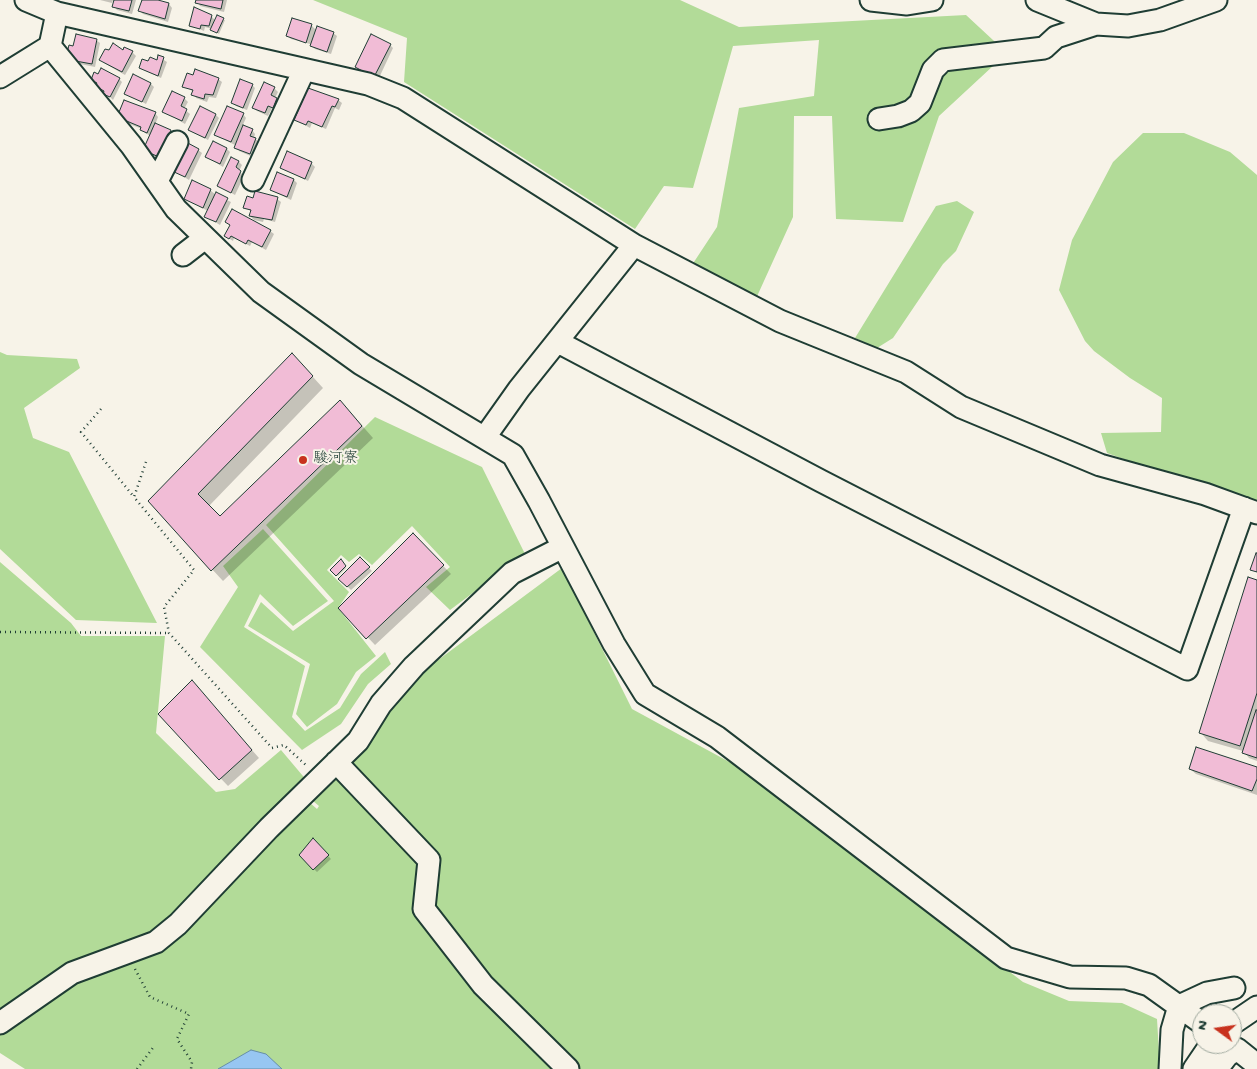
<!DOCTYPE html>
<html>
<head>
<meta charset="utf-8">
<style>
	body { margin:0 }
	#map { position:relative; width:1257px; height:1069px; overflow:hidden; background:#f7f3e8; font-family:"Gochi Hand",sans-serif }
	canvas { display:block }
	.north { position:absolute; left:1192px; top:1004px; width:50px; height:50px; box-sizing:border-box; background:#f7f3e8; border:1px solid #a1aaa0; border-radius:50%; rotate:284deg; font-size:14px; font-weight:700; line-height:20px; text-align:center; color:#1f3d34 }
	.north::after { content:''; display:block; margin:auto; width:18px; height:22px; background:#c8321e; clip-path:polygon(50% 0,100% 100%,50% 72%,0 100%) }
</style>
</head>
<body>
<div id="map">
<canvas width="1257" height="1069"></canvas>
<div class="north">N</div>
</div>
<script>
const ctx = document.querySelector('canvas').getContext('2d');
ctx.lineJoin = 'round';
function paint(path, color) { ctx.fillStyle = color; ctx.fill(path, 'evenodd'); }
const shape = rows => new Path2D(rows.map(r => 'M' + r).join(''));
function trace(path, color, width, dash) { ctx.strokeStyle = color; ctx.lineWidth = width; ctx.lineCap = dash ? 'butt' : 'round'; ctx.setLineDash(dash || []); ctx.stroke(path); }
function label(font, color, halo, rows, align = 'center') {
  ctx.font = font + ' "Gochi Hand","Klee One",sans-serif'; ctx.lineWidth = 4; ctx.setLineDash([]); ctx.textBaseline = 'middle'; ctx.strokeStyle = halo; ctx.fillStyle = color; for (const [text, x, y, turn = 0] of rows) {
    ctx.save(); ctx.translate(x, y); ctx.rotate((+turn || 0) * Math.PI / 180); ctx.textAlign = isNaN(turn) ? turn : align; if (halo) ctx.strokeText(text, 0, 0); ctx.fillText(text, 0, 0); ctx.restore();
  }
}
paint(shape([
	[313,0,680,0,739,27,966,15,1007,53,939,116,903,222,836,219,832,116,794,116,793,217,754,303,688,271,717,227,739,108,814,96,819,40,733,46,693,188,664,186,635,229,404,82,407,38],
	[1143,133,1184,133,1230,152,1257,175,1257,508,1107,453,1101,433,1161,432,1162,398,1130,378,1094,351,1085,341,1059,290,1072,240,1113,162],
	[957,201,974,212,956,251,943,264,893,338,877,348,855,338,936,206],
	[0,352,7,355,77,359,80,368,24,408,33,438,69,452,157,623,76,620,0,549],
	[375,417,482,467,525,554,450,610,426,587,450,567,412,526,372,565,359,554,349,562,341,555,327,570,349,592,338,608,376,656,356,672,337,704,307,727,296,714,310,664,248,626,261,602,293,631,334,601,266,525],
	[263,529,328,601,293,626,260,594,244,627,305,666,292,717,305,731,340,708,361,674,385,652,391,664,368,684,341,724,302,750,200,647,238,587,223,566],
	[0,562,71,623,81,636,165,636,156,733,216,792,235,789,281,750,308,782,163,936,0,1022],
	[562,568,632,709,746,771,1023,982,1069,1001,1122,1003,1157,1019,1160,1069,580,1069,468,959,429,902,436,871,440,869,350,764,388,706,426,669],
	[344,762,429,860,425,922,565,1069,25,1069,0,1053,0,1033,35,998,155,947,309,802,317,809,319,806,307,796]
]), '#b2db98');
const water = shape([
	[251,1050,266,1054,282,1069,218,1069,251,1050]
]);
paint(water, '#97c6f2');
trace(water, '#678fa6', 1);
paint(shape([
	[100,0,113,0,112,3],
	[115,0,136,0,132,14,117,10,114,6],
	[143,0,153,0,169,4,172,8,168,22,143,14,140,11],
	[197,0,227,0,224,12,200,6],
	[211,16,216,21,225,20,219,34,212,29,205,27,204,31,190,25],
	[311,25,317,31,333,33,337,36,331,54,315,49,310,44,291,39,288,36],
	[96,40,100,43,95,67,75,63,68,53,74,47],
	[390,45,393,48,378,80,356,67],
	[123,52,132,52,136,56,125,75,104,63],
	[159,57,167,62,161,78,140,68,157,61],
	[92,79,119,79,122,82,113,100],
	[218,79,222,82,216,98,209,97,207,102,196,98,194,92,184,86],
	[151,84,154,87,146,104,126,93],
	[252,85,255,88,247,110,236,106,232,102],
	[274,88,278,92,275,98,280,102,276,110,272,108,268,116,257,111,254,108],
	[309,90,338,100,342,103,339,110,335,108,326,129,312,123,310,128,296,120],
	[184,98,188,102,184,109,190,114,185,124,163,111],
	[125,101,155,113,158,117,155,125,174,135,163,160,148,153,151,136,145,133,142,129,122,121],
	[243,114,246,118,242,127,252,130,255,134,254,138,259,142,253,157,239,151,237,146,215,135],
	[216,115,219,118,208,140,190,130],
	[227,149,230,152,223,167,207,157],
	[198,150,202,153,189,180,173,170],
	[239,162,242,165,239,171,244,176,235,195,219,186],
	[311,163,315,167,308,181,282,168],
	[294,180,297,183,291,200,271,190],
	[210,190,216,195,231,202,220,225,205,216,208,211,185,199],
	[277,199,281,202,275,222,264,219,263,222,254,220,250,216,252,212,245,207],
	[227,222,270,231,274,234,266,250,252,242,250,246,234,238,233,241,225,236,231,226],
	[303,366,323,388,209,506,220,518,351,413,373,438,223,581,149,501],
	[413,535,451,574,375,645,340,608],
	[360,559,372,571,351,590,340,579],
	[342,562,346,568,338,576,331,570],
	[1257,581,1257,761,1249,758,1243,751,1208,741,1201,733],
	[199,690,259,758,228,786,159,714],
	[1190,769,1257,769,1257,795,1196,774],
	[313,840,331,859,317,872,314,869]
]), '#0003');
const building = shape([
	[114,0,132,0,129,11,112,7,114,0],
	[142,0,158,0,169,3,165,19,138,11,142,0],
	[196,0,223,0,221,9,195,3,196,0],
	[194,7,212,15,209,26,201,25,200,29,189,26,194,7],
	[217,15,224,18,217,33,210,30,217,15],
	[292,18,312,24,306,43,286,36,292,18],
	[317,26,334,32,327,52,310,46,317,26],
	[76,34,97,39,92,64,70,60,72,54,67,53,69,45,73,46,76,34],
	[371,34,391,44,374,77,355,67,371,34],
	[113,43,123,50,124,47,133,51,122,72,99,60,105,49,109,50,113,43],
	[158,55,164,57,158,76,139,68,142,59,148,61,150,57,157,60,158,55],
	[101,68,120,78,110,97,103,94,104,91,95,86,97,83,91,80,94,72,98,74,101,68],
	[195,69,219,78,213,95,205,94,204,99,191,95,193,90,182,87,187,73,193,75,195,69],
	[133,74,151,83,142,102,124,94,133,74],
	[240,79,253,84,243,108,231,103,240,79],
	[264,82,275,87,271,95,277,98,273,108,268,106,265,113,252,108,264,82],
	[308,88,339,99,335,107,332,106,322,127,308,121,306,125,294,120,308,88],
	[172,91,185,97,181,106,187,109,182,121,162,112,172,91],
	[124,100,156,112,147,133,140,130,141,127,117,117,124,100],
	[200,106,216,114,205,138,188,130,200,106],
	[227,106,244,113,231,142,214,135,227,106],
	[155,123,171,130,159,157,143,150,155,123],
	[243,125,253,129,250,136,256,138,250,154,234,148,243,125],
	[213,141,227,148,220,164,205,157,213,141],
	[186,142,199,149,185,177,172,171,186,142],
	[287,151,312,162,305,179,280,168,287,151],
	[231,157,239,161,236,167,241,171,231,193,217,186,231,157],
	[277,172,294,179,287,197,270,190,277,172],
	[192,180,211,189,203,208,184,199,192,180],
	[255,191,278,197,272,220,249,216,251,210,243,208,247,196,253,198,255,191],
	[216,192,228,198,216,222,204,217,216,192],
	[232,209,271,230,262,247,248,240,246,244,231,236,229,239,224,236,230,225,225,222,232,209],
	[292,353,313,376,198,494,220,516,340,400,362,426,211,571,148,501,292,353],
	[413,533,444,565,366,639,338,608,413,533],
	[1256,553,1257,553,1257,572,1250,570,1256,553],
	[360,557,370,567,347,587,338,579,360,557],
	[341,559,346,566,336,576,330,570,341,559],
	[1248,577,1257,580,1257,693,1240,746,1199,733,1248,577],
	[192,680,252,750,219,780,158,714,192,680],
	[1256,710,1257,710,1257,758,1242,753,1256,710],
	[1196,747,1257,767,1257,779,1252,791,1189,769,1196,747],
	[313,838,329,855,313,870,299,855,313,838]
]);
paint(building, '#f1bcd6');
trace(building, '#1f3d34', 1);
const minor = shape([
	[26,0,57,13,368,84,403,98,634,245,780,321,906,372,961,407,1100,465,1205,494,1257,513],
	[871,0,907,4,932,0],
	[1037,0,1096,24,1128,26,1160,20,1216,0],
	[50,46,131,145,176,209,261,292,361,364,513,455,539,501,614,644,645,694,717,737,1006,958,1070,977,1126,978,1149,985,1202,1023],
	[0,77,50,46,57,13],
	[879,119,898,116,911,111,920,103,933,70,943,60,1044,48,1056,37,1096,24],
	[253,180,304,70],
	[157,181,177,142],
	[183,255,205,238],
	[558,342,821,481,1187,669,1244,508],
	[485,437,519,389,634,245],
	[336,762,429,860,424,909,483,985,568,1069],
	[0,1023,72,973,156,942,178,924,269,828,358,741,381,704,414,666,512,573,563,547],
	[1232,1024,1257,1007],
	[1170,1069,1172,1030,1179,1006,1207,993,1234,988],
	[1194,1069,1211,1044],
	[1217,1069,1227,1056,1237,1049,1257,1065]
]);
trace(minor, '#1f3d34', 25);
trace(shape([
	[101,409,81,432,134,497],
	[146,462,134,497,194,570,164,607,169,633,272,748,284,745,308,767],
	[0,632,169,633],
	[135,969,150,997,189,1014,177,1039,192,1062,191,1069],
	[137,1069,155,1045]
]), '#1f3d34', 2.5, [1, 4]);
trace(minor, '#f7f3e8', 21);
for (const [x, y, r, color] of [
	[303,460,5,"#c8321e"]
]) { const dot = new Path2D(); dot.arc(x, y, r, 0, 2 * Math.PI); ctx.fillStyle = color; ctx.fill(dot); trace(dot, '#f7f3e8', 2); }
label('15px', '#1f3d34', '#f7f3e8', [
	["駿河寮",313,460]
], 'left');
</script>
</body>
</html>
